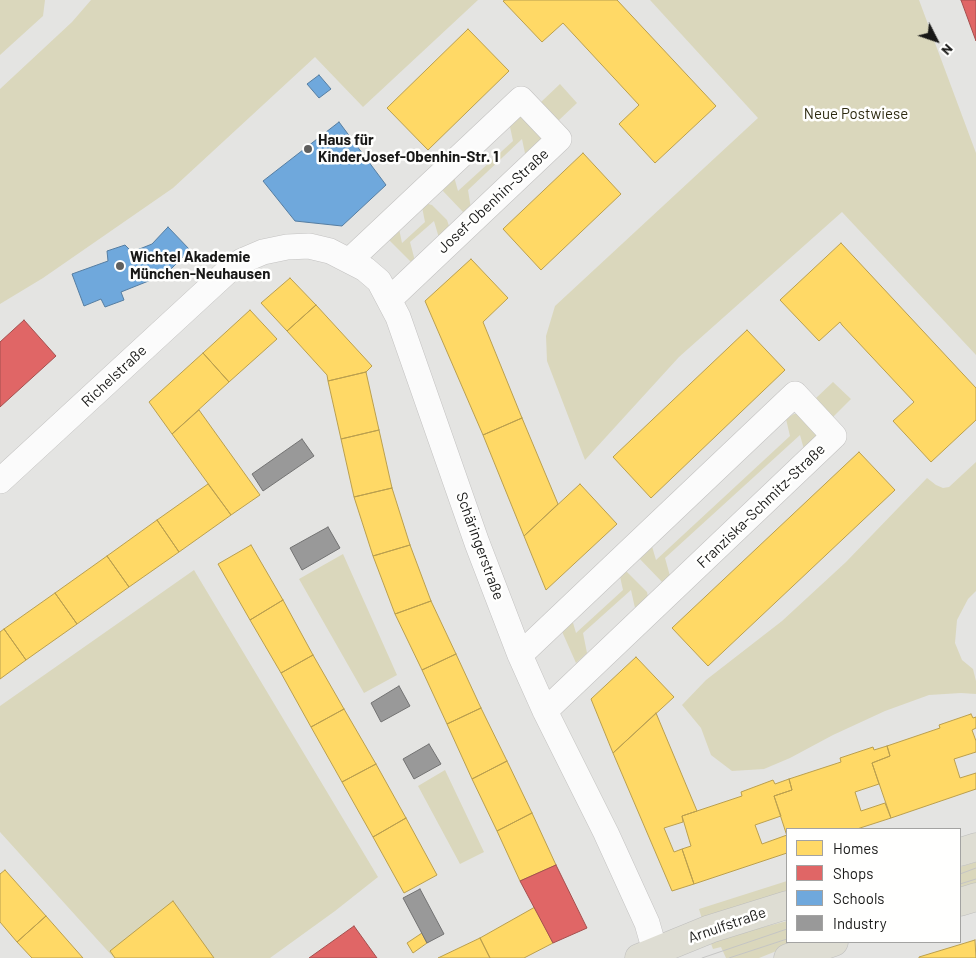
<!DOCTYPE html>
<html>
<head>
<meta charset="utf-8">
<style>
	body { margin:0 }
	#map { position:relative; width:976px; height:958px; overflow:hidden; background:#e4e4e2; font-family:Barlow,sans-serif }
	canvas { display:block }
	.legend { position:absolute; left:786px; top:828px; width:175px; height:115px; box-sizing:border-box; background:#fffffe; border:1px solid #a3a3a2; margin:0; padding:6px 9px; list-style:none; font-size:15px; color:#181817 }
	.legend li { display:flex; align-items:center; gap:10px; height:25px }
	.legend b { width:25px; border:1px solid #a3a3a2 }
	.north { position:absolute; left:911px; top:15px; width:50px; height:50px; -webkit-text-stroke:4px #fffffe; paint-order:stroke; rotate:131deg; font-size:14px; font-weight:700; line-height:20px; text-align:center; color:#181817 }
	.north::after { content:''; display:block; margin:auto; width:18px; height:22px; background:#181817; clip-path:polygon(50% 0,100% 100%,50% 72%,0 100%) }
</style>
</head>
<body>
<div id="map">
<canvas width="976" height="958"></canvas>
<ul class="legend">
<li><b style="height:14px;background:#ffd966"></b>Homes</li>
<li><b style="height:14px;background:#e06666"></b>Shops</li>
<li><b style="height:14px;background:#6fa8dc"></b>Schools</li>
<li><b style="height:14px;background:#999"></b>Industry</li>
</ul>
<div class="north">N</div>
</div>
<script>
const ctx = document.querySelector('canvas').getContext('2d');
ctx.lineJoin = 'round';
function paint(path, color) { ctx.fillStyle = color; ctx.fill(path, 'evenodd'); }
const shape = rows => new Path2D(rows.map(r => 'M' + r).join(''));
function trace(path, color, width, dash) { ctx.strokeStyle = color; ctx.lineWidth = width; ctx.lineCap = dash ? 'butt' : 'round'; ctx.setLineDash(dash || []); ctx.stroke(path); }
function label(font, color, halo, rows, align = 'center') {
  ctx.font = font + ' Barlow,sans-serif'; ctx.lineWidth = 5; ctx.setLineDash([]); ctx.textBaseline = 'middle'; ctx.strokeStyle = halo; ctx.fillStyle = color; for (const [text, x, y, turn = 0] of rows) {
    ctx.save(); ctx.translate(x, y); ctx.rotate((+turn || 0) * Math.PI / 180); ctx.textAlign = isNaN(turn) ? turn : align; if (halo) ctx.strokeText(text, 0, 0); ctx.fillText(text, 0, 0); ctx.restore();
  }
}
paint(shape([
	[0,0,45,0,43,16,0,55],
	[91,0,478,0,363,107,315,57,173,188,43,278,0,304,0,89,72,22],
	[650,0,919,0,976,153,976,355,842,212,679,357,585,460,547,361,546,336,555,306,758,118],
	[560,84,577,103,558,121,541,102],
	[522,115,542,137,541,143,526,158,522,139,468,190,471,209,463,212,443,191,444,182,453,173,458,191,513,141,509,122],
	[421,202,432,205,447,220,449,226,447,231,439,238,434,221,410,242,415,261,412,263,385,236,398,224,402,243,425,222],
	[833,382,851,399,833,417,815,399],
	[794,414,801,414,817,433,816,439,805,453,800,435,665,558,670,576,663,583,637,556,651,543,656,560,790,436,786,419],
	[976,462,976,591,968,599,957,620,955,643,962,660,973,669,976,681,976,694,961,693,929,695,885,711,833,735,790,758,764,769,732,771,711,755,701,728,682,705,706,680,782,621,846,562,927,478,936,485,943,488,949,487],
	[343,554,397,675,364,693,299,579],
	[194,570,378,877,335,911,270,958,114,958,0,832,0,706],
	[625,570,647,592,648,597,635,608,631,590,583,633,587,653,576,663,560,627,571,616,576,633,623,590,619,572],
	[445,770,484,852,460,864,418,786],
	[976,862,976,886,960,891,960,867],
	[787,881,787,891,702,919,699,909],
	[787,921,787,942,799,942,759,958,726,958,721,947,713,949,710,941]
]), '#dad7bc');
const homes = shape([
	[505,0,617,0,716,106,655,163,619,124,639,105,563,23,542,42,503,1,505,0],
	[468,29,509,71,428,150,387,108,468,29],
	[583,153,621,194,541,270,503,229,583,153],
	[841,243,976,388,976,420,931,462,893,421,914,402,842,325,840,322,819,341,780,300,841,243],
	[471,259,508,298,483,322,522,418,483,435,425,301,471,259],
	[290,278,316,305,287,331,261,303,290,278],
	[316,305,372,366,366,372,328,381,327,375,287,331,316,305],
	[250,310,277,339,229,382,203,353,250,310],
	[747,330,785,370,651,498,613,457,747,330],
	[203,353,229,382,172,434,149,402,203,353],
	[366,372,379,430,341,439,328,381,366,372],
	[199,410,260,495,231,515,172,434,199,410],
	[522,418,558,504,524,536,483,435,522,418],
	[379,430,392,488,354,497,341,439,379,430],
	[859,452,895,490,708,666,672,628,859,452],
	[208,484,231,515,179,552,157,520,208,484],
	[580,484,617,524,546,590,524,536,580,484],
	[392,488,410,545,373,556,354,497,392,488],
	[157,520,179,552,129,587,107,556,157,520],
	[251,545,283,600,250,620,218,564,251,545],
	[410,545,431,601,395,614,373,556,410,545],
	[107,556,129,587,77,624,55,593,107,556],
	[55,593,77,624,26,660,4,629,55,593],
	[283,600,313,655,281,673,250,620,283,600],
	[431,601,456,654,422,670,395,614,431,601],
	[4,629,26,660,0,679,0,632,4,629],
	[456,654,481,708,447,724,422,670,456,654],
	[313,655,344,709,311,727,281,673,313,655],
	[636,657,674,697,613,753,591,699,636,657],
	[481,708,507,761,472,779,447,724,481,708],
	[344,709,376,764,342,782,311,727,344,709],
	[656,713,697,811,682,816,683,822,664,828,674,852,682,849,694,884,672,891,613,753,656,713],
	[971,714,973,718,976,717,976,728,972,730,976,741,976,752,954,759,960,778,976,773,976,789,891,818,872,763,890,756,887,746,940,728,939,725,971,714],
	[887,746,890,756,872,763,879,784,855,792,861,811,885,803,891,818,857,829,787,829,787,836,774,796,792,790,789,779,841,762,840,758,873,747,874,750,887,746],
	[507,761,532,813,497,831,472,779,507,761],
	[376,764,406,818,373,837,342,782,376,764],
	[789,779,792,790,774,796,781,816,755,825,762,844,787,835,787,853,694,884,682,849,691,846,682,816,742,796,741,792,773,780,775,784,789,779],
	[532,813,556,865,520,881,497,831,532,813],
	[406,818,437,875,404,893,373,837,406,818],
	[5,870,46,916,17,942,0,922,0,874,5,870],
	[173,901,214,958,115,958,110,951,173,901],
	[535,907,553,943,524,958,490,958,480,938,535,907],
	[46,916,83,958,32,958,17,942,46,916],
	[422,933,427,943,413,953,407,943,422,933],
	[480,938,490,958,438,958,480,938],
	[975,940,976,958,919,958,919,957,975,940]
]);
paint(homes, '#ffd966');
trace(homes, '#ba9f4e', 1);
const shops = shape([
	[961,0,976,0,976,41,961,0],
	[24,320,56,356,0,407,0,342,24,320],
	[556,865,587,928,553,943,520,881,556,865],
	[354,926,377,958,309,958,354,926]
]);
paint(shops, '#e06666');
trace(shops, '#a44f4e', 1);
const schools = shape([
	[319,75,331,89,319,98,307,84,319,75],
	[339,122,386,185,342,226,295,221,263,181,339,122],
	[168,227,190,250,166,274,121,292,124,300,105,307,101,299,84,306,72,274,108,261,107,251,125,245,132,252,152,244,168,227]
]);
paint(schools, '#6fa8dc');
trace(schools, '#557da1', 1);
const industry = shape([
	[302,439,314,456,263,491,252,474,302,439],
	[328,527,340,548,302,570,290,548,328,527],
	[399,686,410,706,381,722,371,703,399,686],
	[429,744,441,764,414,779,403,759,429,744],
	[420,889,444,934,427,943,403,898,420,889]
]);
paint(industry, '#999');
trace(industry, '#727272', 1);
const minor = shape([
	[350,260,521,99,559,139,390,299],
	[0,481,229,270,242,261,263,252,287,247,309,246,330,251,365,269,379,281,398,317,477,543,520,655,545,711,606,833,647,923,657,958],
	[520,655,795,394,834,436,545,711]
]);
const major = shape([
	[960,852,976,847],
	[960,902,976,897],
	[639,958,710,929,787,905],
	[788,958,834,942]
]);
trace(minor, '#c3c2c1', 26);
trace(major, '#bebebd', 29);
trace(minor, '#fbfbfb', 25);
trace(major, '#deddd3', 28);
trace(shape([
	[960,874,976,868],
	[960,884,976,879],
	[702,958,787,929],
	[729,958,787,939]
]), '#c5c5c4', 1);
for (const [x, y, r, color] of [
	[308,149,5,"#5f5f5e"],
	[120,266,5,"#5f5f5e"]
]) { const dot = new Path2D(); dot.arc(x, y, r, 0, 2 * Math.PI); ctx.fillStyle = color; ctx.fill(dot); trace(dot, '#fffffe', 2); }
label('15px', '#2d2a10', '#fffffe', [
	["Neue Postwiese",856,114]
]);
label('bold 15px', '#181817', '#fffffe', [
	["Haus für",318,140],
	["KinderJosef-Obenhin-Str. 1",318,157],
	["Wichtel Akademie",130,257],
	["München-Neuhausen",130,274]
], 'left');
label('15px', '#181817', '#fffffe', [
	["Josef-Obenhin-Straße",493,201,-43],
	["Richelstraße",114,376,-43],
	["Franziska-Schmitz-Straße",761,506,-44],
	["Schäringerstraße",480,546,70],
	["Arnulfstraße",727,925,-19]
]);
</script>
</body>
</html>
